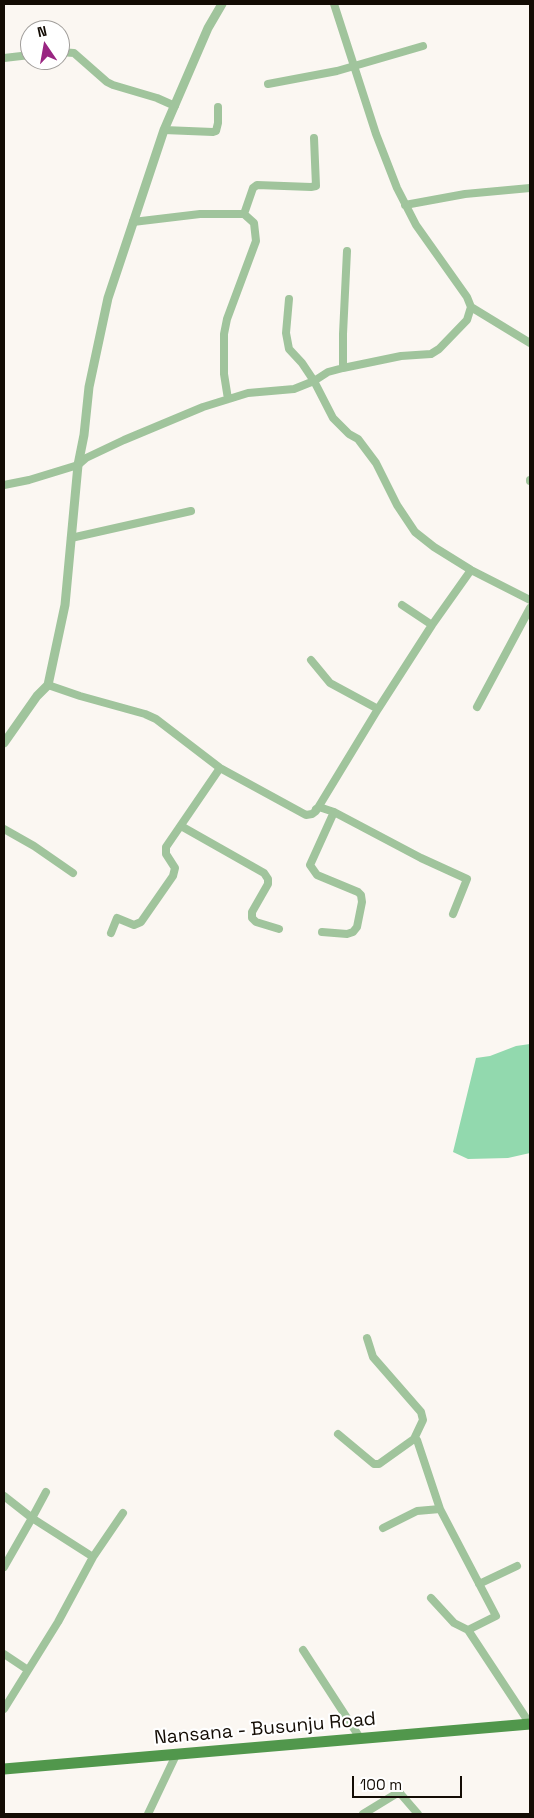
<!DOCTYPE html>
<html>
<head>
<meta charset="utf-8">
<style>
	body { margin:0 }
	#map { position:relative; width:534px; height:1818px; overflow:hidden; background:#fbf7f2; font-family:"Space Grotesk",sans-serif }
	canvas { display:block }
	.frame { position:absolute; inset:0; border:5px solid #130c04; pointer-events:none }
	.north { position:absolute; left:20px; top:20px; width:50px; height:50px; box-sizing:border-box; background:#fff; border:1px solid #a19e9b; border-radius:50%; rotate:348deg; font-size:14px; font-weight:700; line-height:20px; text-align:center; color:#130c04 }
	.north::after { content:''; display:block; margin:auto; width:18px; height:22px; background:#992581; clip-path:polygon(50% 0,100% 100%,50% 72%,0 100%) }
	.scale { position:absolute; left:352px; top:1776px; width:110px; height:22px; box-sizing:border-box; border:2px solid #130c04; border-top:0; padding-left:6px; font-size:15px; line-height:18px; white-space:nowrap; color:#130c04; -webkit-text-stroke:4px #fff; paint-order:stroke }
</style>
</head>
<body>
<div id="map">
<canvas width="534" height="1818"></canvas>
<div class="frame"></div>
<div class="north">N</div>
<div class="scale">100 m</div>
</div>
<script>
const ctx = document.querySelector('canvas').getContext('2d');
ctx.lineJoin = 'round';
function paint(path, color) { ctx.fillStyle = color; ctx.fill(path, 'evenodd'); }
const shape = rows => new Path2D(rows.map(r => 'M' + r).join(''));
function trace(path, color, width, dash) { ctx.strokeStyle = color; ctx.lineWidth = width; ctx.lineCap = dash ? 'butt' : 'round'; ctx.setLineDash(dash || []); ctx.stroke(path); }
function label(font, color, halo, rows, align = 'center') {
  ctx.font = font + ' "Space Grotesk",sans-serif'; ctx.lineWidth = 4.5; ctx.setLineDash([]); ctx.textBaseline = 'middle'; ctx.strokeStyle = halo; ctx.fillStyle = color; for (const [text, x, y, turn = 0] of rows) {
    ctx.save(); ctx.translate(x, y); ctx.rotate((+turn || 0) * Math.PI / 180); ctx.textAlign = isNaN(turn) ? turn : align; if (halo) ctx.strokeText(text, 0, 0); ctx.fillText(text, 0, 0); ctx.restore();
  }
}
paint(shape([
	[530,1044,530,1153,508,1158,468,1159,453,1152,476,1058,490,1056,516,1046]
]), '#92d9ae');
trace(shape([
	[60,52,74,53,107,82,113,85,157,98,175,106],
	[4,58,30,55],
	[268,84,337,71,423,46],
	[164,130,213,132,216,131,218,123,218,107],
	[405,205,465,194,530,188],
	[244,214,253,188,257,185,311,187,316,186,314,138],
	[133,222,200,214,244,214,254,223,256,241,227,319,224,334,224,374,228,399],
	[289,299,286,333,289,349,302,363,314,381,333,418,349,434,358,439,376,463,397,505,415,532,434,547,471,570,530,600],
	[471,307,530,343],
	[343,368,343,334,347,251],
	[530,480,530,481],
	[4,485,29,480,78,465,86,458,124,440,203,407,232,398,248,393,294,389,314,381,328,372,343,368,401,356,431,354,439,349,467,320,471,307,467,297,416,225,397,188,376,134,334,4],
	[71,538,191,511],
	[402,605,432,625],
	[311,660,330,683,378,709],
	[48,685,80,696,145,714,156,719,220,768,306,815,312,814,316,811,378,709,432,625,471,570],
	[477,707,530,608],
	[316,809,319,807,334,812,421,858,467,879,453,914],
	[181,826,264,873,268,879,268,884,252,912,252,918,256,922,279,929],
	[4,829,34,846,73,873],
	[322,932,347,934,353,932,357,927,362,902,361,895,358,892,317,875,310,865,334,812],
	[111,933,117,918,134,925,141,922,173,876,175,868,166,854,166,847,220,768],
	[338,1434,374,1464,379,1464,414,1439,423,1420,421,1412,373,1357,367,1338],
	[414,1439,417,1440,440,1509,496,1616,468,1630,530,1724],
	[46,1492,32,1518,93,1557],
	[4,1496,32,1518,4,1567],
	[383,1528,417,1511,440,1509],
	[479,1584,517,1566],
	[431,1598,454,1623,468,1630],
	[303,1650,360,1738],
	[4,1654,28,1670],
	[4,1709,58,1622,93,1557,123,1513],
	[148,1814,176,1755],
	[363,1814,399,1792,418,1814]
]), '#a0c49c', 8);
trace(shape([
	[4,743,37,696,48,685,65,605,78,465,84,435,89,387,108,298,164,130,208,28,222,4]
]), '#a0c49c', 9);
trace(shape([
	[4,1769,530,1724]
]), '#51974c', 11);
label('19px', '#130c04', '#fff', [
	["Nansana - Busunju Road",265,1729,-5]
]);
</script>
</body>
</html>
